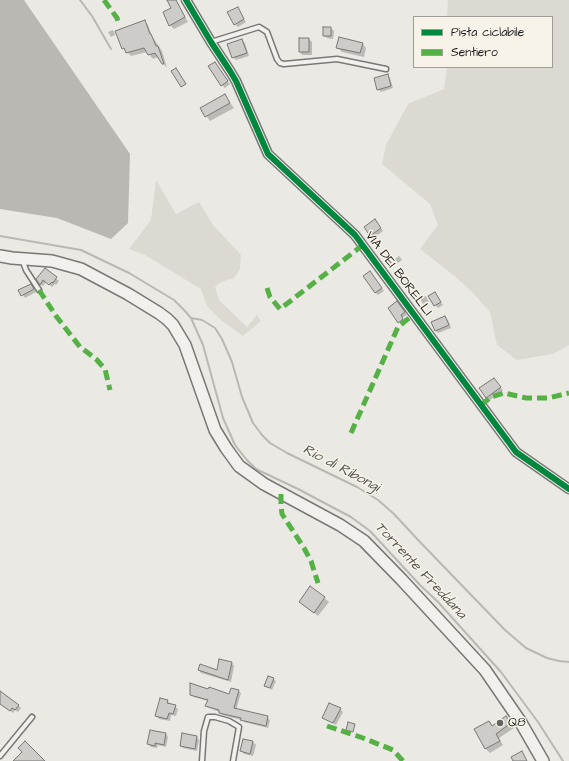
<!DOCTYPE html>
<html>
<head>
<meta charset="utf-8">
<style>
	body { margin:0 }
	#map { position:relative; width:569px; height:761px; overflow:hidden; background:#eae9e4; font-family:"Architects Daughter",sans-serif }
	canvas { display:block }
	.legend { position:absolute; left:413px; top:16px; width:140px; height:52px; box-sizing:border-box; background:#f7f3e8; border:1px solid #9f9d96; margin:0; padding:5px 7px; list-style:none; font-size:12px; color:#1c1c1c }
	.legend li { display:flex; align-items:center; gap:8px; height:20px }
	.legend b { width:20px; border:1px solid #9f9d96 }
</style>
</head>
<body>
<div id="map">
<canvas width="569" height="761"></canvas>
<ul class="legend">
<li><b style="height:5px;background:#00873e"></b>Pista ciclabile</li>
<li><b style="height:5px;background:#55b145"></b>Sentiero</li>
</ul>
</div>
<script>
const ctx = document.querySelector('canvas').getContext('2d');
ctx.lineJoin = 'round';
function paint(path, color) { ctx.fillStyle = color; ctx.fill(path, 'evenodd'); }
const shape = rows => new Path2D(rows.map(r => 'M' + r).join(''));
function trace(path, color, width, dash) { ctx.strokeStyle = color; ctx.lineWidth = width; ctx.lineCap = dash ? 'butt' : 'round'; ctx.setLineDash(dash || []); ctx.stroke(path); }
function label(font, color, halo, rows, align = 'center') {
  ctx.font = font + ' "Architects Daughter",sans-serif'; ctx.lineWidth = 3; ctx.setLineDash([]); ctx.textBaseline = 'middle'; ctx.strokeStyle = halo; ctx.fillStyle = color; for (const [text, x, y, turn = 0] of rows) {
    ctx.save(); ctx.translate(x, y); ctx.rotate((+turn || 0) * Math.PI / 180); ctx.textAlign = isNaN(turn) ? turn : align; if (halo) ctx.strokeText(text, 0, 0); ctx.fillText(text, 0, 0); ctx.restore();
  }
}
paint(shape([
	[448,0,569,0,569,345,553,354,517,360,497,345,490,312,470,290,452,274,420,249,438,225,430,204,382,164,386,145,408,104,444,89,447,67,552,67,552,17,447,17],
	[156,180,176,214,199,202,213,225,241,255,240,269,234,278,221,282,215,287,219,300,247,327,257,315,261,321,243,336,221,320,207,306,201,289,145,255,129,249,151,220]
]), '#dbd9d2');
paint(shape([
	[0,0,24,0,130,154,128,223,111,239,57,218,0,209]
]), '#bab8b2');
paint(shape([
	[168,0,176,0,188,22,174,29,170,25,173,8],
	[237,8,246,22,238,27,235,24],
	[144,21,148,25,152,36,162,51,167,68,158,57,153,59,147,52,131,56,123,48],
	[331,28,334,31,333,39,327,38,324,36],
	[113,30,115,35,111,37,108,32],
	[300,39,309,39,312,42,312,55,302,55,300,52],
	[242,40,245,43,249,56,236,60,233,57],
	[362,43,366,48,364,57,342,52,337,47],
	[217,66,230,84,225,88,222,85],
	[387,75,390,78,393,88,381,92,378,89],
	[224,95,234,108,210,121,201,108],
	[377,223,383,231,374,238,365,228],
	[399,256,402,260,398,263,395,259],
	[45,269,59,281,56,285,55,284,52,287,46,282,43,286,40,284],
	[372,275,384,291,378,295,375,292],
	[30,285,36,292,25,298,20,291],
	[426,296,429,302,423,304,420,299],
	[437,296,443,305,438,308,435,305],
	[400,305,407,315,402,318,405,322,402,325,399,322],
	[445,317,448,320,451,328,438,333,435,330],
	[494,379,503,390,490,400,487,397],
	[311,587,329,602,318,616,300,602],
	[232,663,234,666,231,682,201,673,199,670,217,671],
	[273,679,276,681,272,690,265,686],
	[238,691,241,693,236,710,267,717,270,720,268,728,244,722,242,720,222,715,220,712,209,708,207,706,208,701,194,697,191,694,230,695],
	[0,695,18,705,21,708,18,712,15,710,13,713,0,703],
	[167,701,178,709,176,716,171,715,170,721,159,719,156,716],
	[340,709,343,712,336,725,323,718],
	[506,718,514,728,499,738,503,745,490,753,486,749,475,730,489,722,493,726],
	[166,734,168,737,166,747,158,745,157,748,151,747,148,744],
	[197,737,199,740,197,751,183,748,181,745],
	[244,740,253,742,256,745,253,756,244,754,241,751]
]), '#0003');
trace(shape([
	[80,0,92,16,111,49],
	[0,236,81,250,129,273,174,300,185,311,191,318,203,345,223,418,235,445,246,459,256,469,298,489,351,517,370,531,420,585,438,602,501,672,538,722,563,761],
	[191,318,202,320,215,328,222,339,232,362,242,397,253,423,262,435,270,443,287,453,357,487,378,500,394,514,420,542,505,630,526,648,547,658,559,661,569,662]
]), '#bab8b2', 2);
const building = shape([
	[167,0,176,0,185,17,169,26,163,12,171,8,167,0],
	[238,7,244,19,234,25,227,12,238,7],
	[145,20,150,34,151,34,156,46,158,46,164,64,162,64,155,53,148,55,144,48,126,53,124,48,122,49,115,31,145,20],
	[323,27,331,27,331,36,323,36,323,27],
	[339,37,363,43,360,53,336,48,339,37],
	[299,38,309,38,309,52,299,52,299,38],
	[242,39,247,53,232,58,227,44,242,39],
	[215,62,228,81,221,86,208,66,215,62],
	[176,68,186,84,181,87,171,71,176,68],
	[388,74,391,86,377,90,374,78,388,74],
	[225,94,230,103,205,117,200,108,225,94],
	[375,219,381,228,370,236,364,227,375,219],
	[45,268,57,277,53,283,52,282,49,285,43,280,40,285,36,279,45,268],
	[370,271,382,288,375,293,363,276,370,271],
	[31,284,34,289,21,296,18,290,31,284],
	[435,292,441,302,434,306,428,296,435,292],
	[397,301,405,312,401,315,403,319,398,323,388,308,397,301],
	[445,316,449,325,435,331,431,322,445,316],
	[494,378,501,387,486,398,479,388,494,378],
	[310,586,325,597,314,613,299,602,310,586],
	[219,659,232,662,228,680,198,670,200,664,217,670,219,659],
	[268,676,274,678,270,688,264,686,268,676],
	[190,683,208,689,209,687,229,694,231,688,239,690,234,708,268,716,266,726,240,720,241,718,219,713,219,710,205,706,208,700,190,695,190,683],
	[0,691,19,705,15,710,12,708,10,711,0,704,0,691],
	[160,698,168,700,167,703,176,705,173,714,169,713,167,719,155,716,160,698],
	[329,703,341,708,333,723,322,718,329,703],
	[506,716,511,723,496,734,500,741,485,749,474,729,489,721,492,726,506,716],
	[348,722,355,724,353,732,346,730,348,722],
	[150,730,166,733,164,745,155,743,155,746,147,744,150,730],
	[182,733,197,736,195,749,180,746,182,733],
	[243,739,253,741,250,754,240,751,243,739],
	[25,741,45,761,13,761,22,752,18,748,25,741],
	[522,751,527,761,513,761,511,757,522,751]
]);
paint(building, '#cdccc9');
trace(building, '#797876', 1);
const lane = shape([
	[211,42,259,27,267,32,277,59,280,63,284,64,337,59,386,69],
	[22,259,26,270,39,290],
	[0,756,32,717],
	[202,761,204,731,208,717,215,717,229,721,239,727,233,761]
]);
const street = shape([
	[186,0,211,42,230,71,236,81,268,154,355,235,516,452,569,489]
]);
const secondary = shape([
	[0,256,12,258,52,261,81,269,128,294,159,313,167,319,173,325,185,345,215,430,226,448,239,466,264,484,340,525,364,541,402,580,485,670,520,721,543,761]
]);
trace(lane, '#797876', 7);
trace(street, '#797876', 11);
trace(secondary, '#797876', 14);
trace(lane, '#f1f0ec', 4);
trace(street, '#f1f0ec', 8);
trace(secondary, '#f1f0ec', 11);
trace(shape([
	[104,0,117,18,119,25],
	[267,288,270,297,280,309,363,245],
	[39,290,56,316,80,347,96,359,105,369,110,390],
	[481,405,491,397,504,393,526,398,548,398,569,393],
	[351,433,398,327,414,314],
	[281,494,281,505,282,514,304,548,311,561,318,583],
	[327,726,363,738,393,750,403,761]
]), '#55b145', 5, [10, 5]);
trace(shape([
	[186,0,211,42,230,71,236,81,268,154,355,235,516,452,569,489]
]), '#00873e', 6);
for (const [x, y, r, color] of [
	[500,723,4,"#646462"]
]) { const dot = new Path2D(); dot.arc(x, y, r, 0, 2 * Math.PI); ctx.fillStyle = color; ctx.fill(dot); trace(dot, '#f7f3e8', 1.5); }
label('13px', '#1c1c1c', '#f7f3e8', [
	["VIA DEI BORELLI",398,274,53]
]);
label('13px', '#1c1c1c', '#f7f3e8', [
	["Q8",508,723]
], 'left');
label('italic 14px', '#535250', '#f7f3e8', [
	["Rio di Ribongi",341,469,28],
	["Torrente Freddana",420,571,47]
]);
</script>
</body>
</html>
